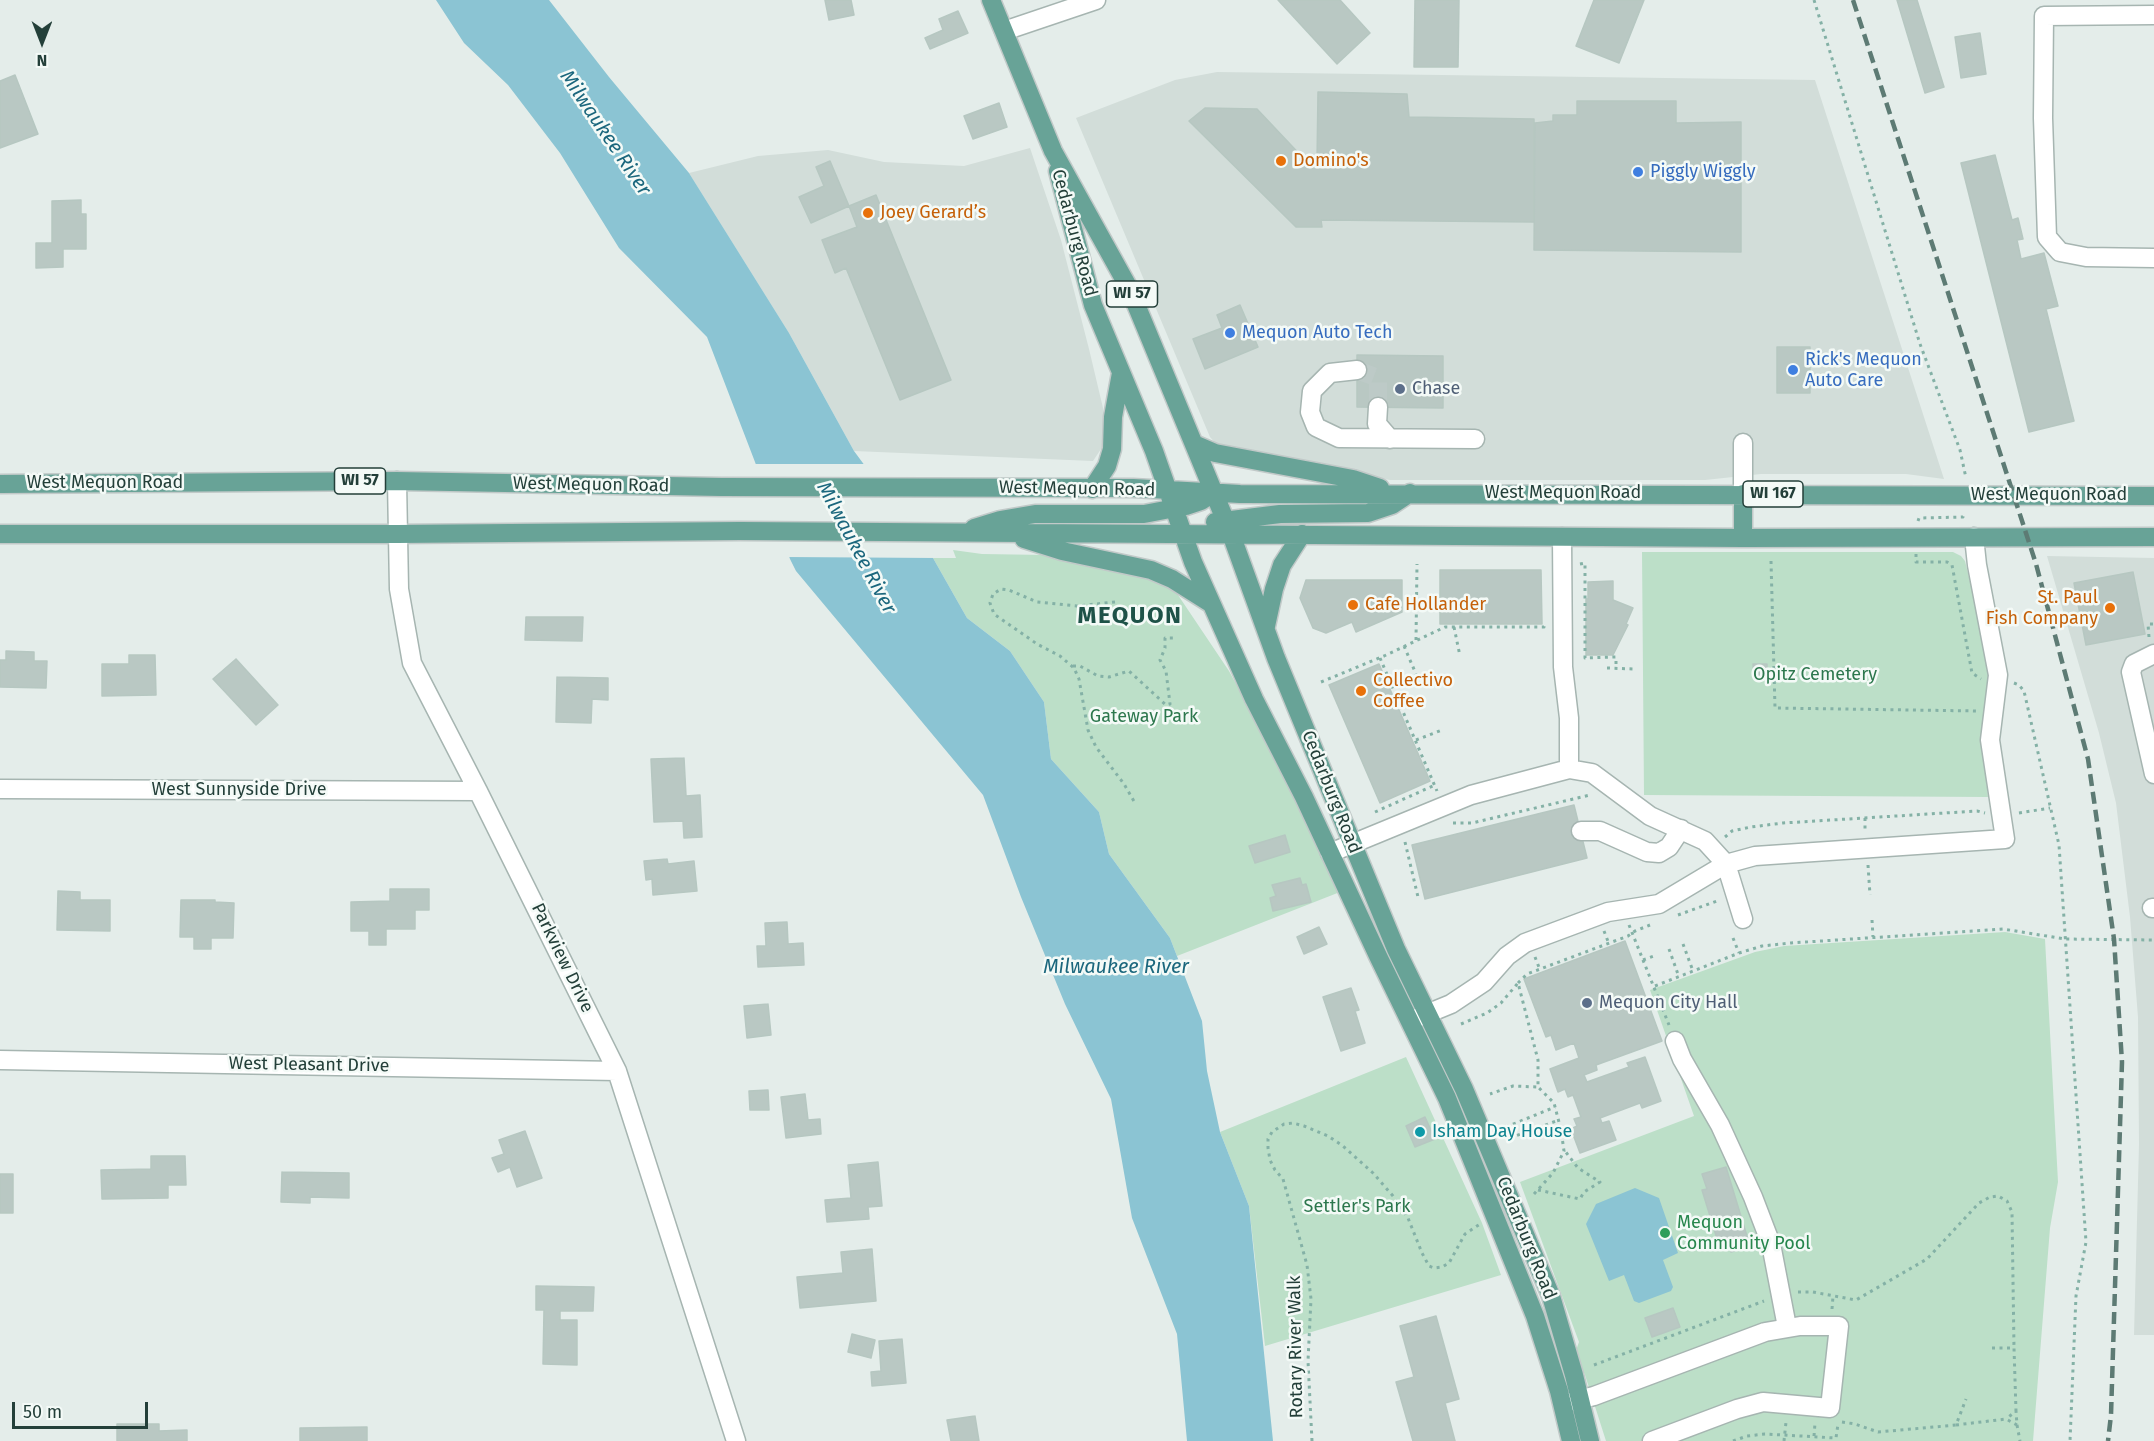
<!DOCTYPE html>
<html>
<head>
<meta charset="utf-8">
<style>
	body { margin:0 }
	#map { position:relative; width:2154px; height:1441px; overflow:hidden; background:#e4edea; font-family:"Fira Sans",sans-serif }
	canvas { display:block }
	.north { position:absolute; left:12px; top:12px; width:60px; height:60px; -webkit-text-stroke:4px #f4faf7; paint-order:stroke; rotate:180deg; font-size:16px; font-weight:700; line-height:24px; text-align:center; color:#233f39 }
	.north::after { content:''; display:block; margin:auto; width:21px; height:27px; background:#233f39; clip-path:polygon(50% 0,100% 100%,50% 72%,0 100%) }
	.scale { position:absolute; left:12px; top:1402px; width:136px; height:27px; box-sizing:border-box; border:3px solid #233f39; border-top:0; padding-left:8px; font-size:18px; line-height:21px; white-space:nowrap; color:#233f39; -webkit-text-stroke:4px #f4faf7; paint-order:stroke }
</style>
</head>
<body>
<div id="map">
<canvas width="2154" height="1441"></canvas>
<div class="north">N</div>
<div class="scale">50 m</div>
</div>
<script>
const ctx = document.querySelector('canvas').getContext('2d');
ctx.lineJoin = 'round';
function paint(path, color) { ctx.fillStyle = color; ctx.fill(path, 'evenodd'); }
const shape = rows => new Path2D(rows.map(r => 'M' + r).join(''));
function trace(path, color, width, dash) { ctx.strokeStyle = color; ctx.lineWidth = width; ctx.lineCap = dash ? 'butt' : 'round'; ctx.setLineDash(dash || []); ctx.stroke(path); }
function label(font, color, halo, rows, align = 'center') {
  ctx.font = font + ' "Fira Sans",sans-serif'; ctx.lineWidth = 5; ctx.setLineDash([]); ctx.textBaseline = 'middle'; ctx.strokeStyle = halo; ctx.fillStyle = color; for (const [text, x, y, turn = 0] of rows) {
    ctx.save(); ctx.translate(x, y); ctx.rotate((+turn || 0) * Math.PI / 180); ctx.textAlign = isNaN(turn) ? turn : align; if (halo) ctx.strokeText(text, 0, 0); ctx.fillText(text, 0, 0); ctx.restore();
  }
}
paint(shape([
	[1217,72,1815,80,1944,479,1906,474,1761,474,1705,480,1390,480,1226,450,1217,445,1210,437,1076,118,1175,80],
	[1030,148,1061,240,1089,349,1103,408,1103,446,1093,461,854,451,789,333,689,173,758,156,828,150,884,162,964,166],
	[2047,556,2154,558,2154,1335,2134,1335,2139,1144,2138,1017,2130,917,2116,803,2099,733]
]), '#d2ddd9');
paint(shape([
	[953,550,982,554,1046,555,1154,578,1176,592,1229,671,1304,808,1340,892,1177,956,1170,938,1109,854,1099,812,1051,759,1044,702,1010,651,967,618,933,558,956,558],
	[1642,552,1953,552,1961,556,1965,561,1978,614,1988,669,1988,687,1981,732,1988,797,1644,795],
	[2005,932,2045,939,2058,1182,2050,1228,2033,1441,1606,1441,1585,1375,1575,1353,1579,1342,1520,1182,1694,1116,1650,990,1755,952,1784,946],
	[1406,1057,1482,1223,1501,1275,1265,1346,1249,1206,1220,1132]
]), '#bcdfc8');
paint(shape([
	[436,0,549,0,609,77,689,173,789,333,854,451,933,558,967,618,1010,651,1044,702,1051,759,1099,812,1109,854,1170,938,1202,1021,1207,1071,1220,1132,1249,1206,1273,1441,1187,1441,1177,1334,1132,1218,1111,1099,1065,1004,1021,897,983,795,796,571,790,559,755,462,707,337,619,248,560,153,508,85,464,43],
	[1635,1188,1659,1198,1678,1253,1663,1260,1673,1287,1671,1291,1639,1303,1634,1301,1624,1275,1609,1281,1586,1224,1596,1204]
]), '#8bc4d3');
paint(shape([
	[753,464,867,464,937,558,786,557]
]), '#e4edea');
const building = shape([
	[825,0,851,0,854,15,829,20,825,0],
	[1278,0,1340,0,1370,33,1337,64,1278,0],
	[1415,0,1459,0,1458,67,1414,67,1415,0],
	[1594,0,1644,0,1619,63,1576,46,1594,0],
	[1897,0,1917,0,1944,87,1925,93,1897,0],
	[958,11,968,33,930,49,925,38,943,30,939,19,958,11],
	[1980,33,1986,74,1961,78,1955,37,1980,33],
	[15,75,38,134,0,148,0,81,15,75],
	[1318,92,1407,94,1409,117,1534,119,1534,222,1321,220,1322,227,1296,227,1189,121,1205,108,1257,109,1307,162,1317,162,1318,92],
	[1577,101,1676,101,1676,123,1741,122,1741,252,1534,250,1535,123,1553,121,1553,115,1577,115,1577,101],
	[999,103,1007,127,973,139,964,116,999,103],
	[1995,155,2012,220,2018,218,2023,239,2017,240,2021,259,2044,253,2058,306,2046,309,2074,421,2029,432,1961,163,1995,155],
	[830,161,849,206,811,223,799,197,824,186,816,167,830,161],
	[876,195,951,380,900,400,846,268,835,273,822,240,857,227,849,206,876,195],
	[81,200,81,214,86,214,86,249,63,249,63,267,36,268,36,243,52,243,52,201,81,200],
	[1240,305,1258,347,1205,369,1193,339,1222,328,1217,315,1240,305],
	[1777,347,1810,347,1810,393,1777,393,1777,347],
	[1357,355,1443,356,1443,408,1357,407,1357,355],
	[1440,570,1541,570,1542,624,1440,624,1440,570],
	[2133,572,2145,634,2086,645,2074,583,2133,572],
	[1306,580,1402,580,1402,612,1356,632,1352,622,1326,633,1313,628,1300,598,1306,580],
	[1613,581,1613,600,1633,608,1626,624,1628,625,1613,655,1586,655,1586,599,1588,599,1588,582,1613,581],
	[526,617,583,617,582,641,525,640,526,617],
	[6,651,34,652,34,661,47,661,46,688,0,687,0,660,6,660,6,651],
	[129,655,155,655,156,695,102,696,102,664,129,664,129,655],
	[236,659,278,705,256,725,213,679,236,659],
	[1379,664,1430,781,1380,803,1329,685,1379,664],
	[1753,664,1767,664,1767,678,1754,678,1753,664],
	[557,677,608,678,608,700,592,699,591,723,556,722,557,677],
	[684,758,686,796,700,795,702,837,684,838,683,821,654,822,651,759,684,758],
	[1574,805,1587,858,1425,899,1412,845,1574,805],
	[1285,835,1290,852,1255,863,1249,846,1285,835],
	[667,859,668,864,694,861,697,891,653,895,652,879,646,880,644,861,667,859],
	[1300,878,1302,885,1306,884,1311,902,1273,911,1270,898,1276,896,1272,885,1300,878],
	[390,889,429,889,429,910,415,910,415,929,386,929,386,945,369,945,369,931,351,931,351,902,390,901,390,889],
	[58,891,80,892,80,900,110,900,110,931,57,930,58,891],
	[181,900,215,900,215,902,234,903,233,938,211,938,211,949,194,949,194,937,180,937,181,900],
	[787,922,788,944,803,943,804,965,758,967,757,946,766,946,765,923,787,922],
	[1319,927,1327,944,1304,954,1297,937,1319,927],
	[1625,941,1662,1041,1596,1065,1597,1070,1584,1075,1587,1082,1629,1067,1627,1063,1645,1057,1661,1101,1642,1108,1640,1103,1600,1118,1602,1123,1609,1121,1616,1140,1580,1153,1571,1129,1577,1126,1574,1119,1581,1117,1573,1095,1568,1097,1565,1089,1558,1092,1550,1069,1579,1058,1574,1043,1556,1050,1551,1035,1546,1037,1524,979,1625,941],
	[1351,988,1359,1010,1355,1011,1365,1043,1341,1051,1323,997,1351,988],
	[768,1004,771,1035,747,1038,744,1006,768,1004],
	[768,1090,769,1110,750,1110,749,1091,768,1090],
	[805,1094,808,1120,820,1119,821,1134,786,1138,781,1097,805,1094],
	[1425,1117,1435,1139,1415,1147,1406,1126,1425,1117],
	[525,1131,542,1178,517,1187,510,1167,498,1172,492,1158,504,1154,499,1140,525,1131],
	[151,1156,185,1156,186,1185,168,1185,168,1198,102,1199,101,1170,151,1169,151,1156],
	[878,1162,882,1206,868,1207,869,1219,827,1222,825,1200,851,1198,848,1165,878,1162],
	[1726,1167,1750,1246,1731,1252,1727,1239,1718,1242,1702,1190,1707,1189,1702,1174,1726,1167],
	[282,1172,349,1173,349,1198,310,1197,310,1203,281,1202,282,1172],
	[0,1174,13,1174,13,1213,0,1213,0,1174],
	[872,1249,876,1301,800,1308,797,1277,843,1273,841,1252,872,1249],
	[536,1286,594,1287,593,1311,560,1311,560,1320,577,1320,577,1365,543,1364,544,1310,536,1310,536,1286],
	[1673,1308,1680,1327,1652,1337,1645,1318,1673,1308],
	[1436,1316,1459,1399,1445,1403,1455,1441,1413,1441,1396,1382,1414,1377,1400,1326,1436,1316],
	[852,1334,875,1340,871,1358,848,1352,852,1334],
	[902,1339,906,1383,872,1386,871,1372,881,1371,879,1341,902,1339],
	[975,1416,979,1441,951,1441,947,1420,975,1416],
	[117,1424,159,1424,159,1431,187,1430,187,1441,117,1441,117,1424],
	[367,1427,367,1441,300,1441,300,1428,367,1427]
]);
paint(building, '#b9c8c3');
trace(building, '#b6c7c1', 1.5);
trace(shape([
	[1357,370,1378,378,1378,407]
]), '#bdcac7', 18, [18, 9]);
const minor = shape([
	[2154,15,2044,16,2043,118,2047,237,2060,252,2086,257,2154,258],
	[1004,31,1096,0],
	[1357,370,1330,373,1312,391,1310,412,1316,427,1339,438,1475,439],
	[1378,407,1377,424,1390,439],
	[397,481,399,589,412,663,478,791,617,1071,736,1441],
	[1743,494,1743,443],
	[1562,537,1563,667,1569,718,1569,769,1592,773,1650,816,1705,841,1726,864,1743,919],
	[2154,654,2134,664,2131,672,2154,774],
	[0,789,478,791],
	[1581,831,1600,831,1647,852,1659,853,1669,847,1681,829],
	[1330,853,1471,795,1569,769],
	[2152,908,2154,908],
	[1412,1020,1451,1004,1484,982,1507,956,1525,943,1608,912,1659,904,1726,864,1755,856,2005,839,1990,740,1998,675,1977,565,1974,537],
	[1675,1041,1682,1059,1720,1125,1753,1197,1771,1244,1787,1327],
	[0,1060,617,1071],
	[1566,1403,1594,1396,1765,1332,1800,1326,1839,1326,1830,1408,1763,1402,1737,1409,1652,1441]
]);
const major = shape([
	[991,0,1053,151,1130,290,1231,534,1276,658,1339,811,1396,949,1464,1089,1551,1296,1574,1375,1590,1441],
	[1058,171,1093,305,1154,451,1193,562,1254,699,1304,797,1378,956,1447,1098,1535,1316,1559,1391,1571,1441],
	[1194,444,1215,453,1353,479,1380,488],
	[0,484,397,481,721,487,1133,488,1240,494,2154,496],
	[1092,489,1107,466,1112,449,1113,417,1121,373],
	[1743,494,1743,538],
	[1215,522,1280,514,1368,513,1392,505,1410,493],
	[974,528,1000,520,1035,514,1144,514,1186,506,1201,501,1213,493],
	[0,534,397,534,740,531,1743,538,2154,537],
	[1024,539,1062,551,1151,570,1172,579,1210,603],
	[1266,626,1274,589,1282,565,1302,534]
]);
trace(minor, '#a6b5b1', 21);
trace(major, '#c1c9c8', 21);
trace(shape([
	[1814,0,1920,344,1960,450,1966,478],
	[1918,521,1919,518,1963,517,1964,512],
	[1916,554,1916,562,1947,562,1952,565,1972,673,1981,679],
	[1771,561,1775,708,1978,711],
	[1580,564,1585,563,1585,658,1616,657,1616,668],
	[1115,602,1077,606,1037,602,1009,590,1001,589,993,594,990,603,994,614,1037,644,1060,656,1074,668,1079,679,1088,730,1096,747,1124,784,1135,803],
	[1454,627,1460,656],
	[2149,637,2148,624,2154,624],
	[1416,640,1417,564],
	[1404,646,1416,674],
	[1380,658,1437,791],
	[1073,666,1080,666,1098,676,1109,677,1129,671,1166,705,1170,704,1166,671,1160,660,1165,648,1165,638,1175,638],
	[1607,668,1633,669],
	[1321,682,1384,656,1445,627,1544,627,1544,625],
	[2014,683,2019,685,2024,691,2059,845,2086,1242,2076,1296,2070,1441],
	[1416,740,1442,730],
	[1375,812,1435,785],
	[2019,813,2050,808],
	[1865,818,1865,831],
	[1453,823,1472,823,1590,795],
	[1725,837,1732,831,1751,827,1783,823,1977,811,1985,813],
	[1405,842,1418,897],
	[1868,865,1870,895],
	[1678,915,1717,901],
	[1872,920,1873,937],
	[1629,925,1669,1025],
	[1604,931,1609,944],
	[1733,938,1739,953],
	[1683,944,1693,971],
	[1669,949,1679,977],
	[1535,957,1540,970],
	[1643,960,1654,956],
	[1518,983,1527,974,1628,936,1635,931,1650,925],
	[1655,986,1739,953,1762,946,1791,943,2003,929,2065,939,2154,940],
	[1461,1024,1487,1013,1501,1003,1518,983,1538,1060,1538,1087,1513,1086,1490,1094],
	[1506,1127,1555,1107],
	[1510,1138,1559,1120],
	[1538,1190,1580,1199,1584,1192,1600,1182,1578,1168,1565,1151],
	[1534,1194,1553,1173,1564,1151,1561,1130,1554,1103,1538,1087],
	[1798,1292,1813,1292,1856,1300,1927,1259,1979,1203,1990,1197,1998,1196,2007,1201,2012,1212,2014,1348],
	[1832,1309,1833,1296],
	[1992,1348,2014,1348,2016,1411],
	[1594,1365,1764,1301],
	[1842,1422,1855,1424,1878,1432,1956,1425,1966,1399],
	[1956,1425,2006,1419,2017,1425,2016,1411,2006,1419],
	[2017,1425,2020,1441],
	[1814,1436,1815,1423],
	[1312,1441,1308,1361,1311,1299,1307,1265,1283,1179,1275,1170,1270,1160,1268,1148,1268,1139,1272,1132,1284,1124,1293,1123,1304,1126,1328,1136,1343,1146,1373,1173,1393,1196,1408,1218,1422,1253,1429,1266,1434,1268,1442,1267,1449,1263,1465,1234,1480,1224],
	[1733,1441,1747,1436,1765,1434,1836,1438,1838,1424],
	[1784,1441,1786,1422]
]), '#84b1a6', 3, [3, 4.5]);
trace(minor, '#fff', 18);
trace(major, '#68a397', 18);
trace(shape([
	[1853,0,2036,564,2088,759,2114,939,2122,1062,2111,1415,2108,1441]
]), '#5d7b74', 4.5, [12, 6]);
for (const [x, y, r, color] of [
	[1281,161,6,"#e8710a"],
	[1638,172,6,"#3f7fe0"],
	[868,213,6,"#e8710a"],
	[1230,333,6,"#3f7fe0"],
	[1793,370,6,"#3f7fe0"],
	[1400,389,6,"#5c6f8a"],
	[1353,605,6,"#e8710a"],
	[2110,608,6,"#e8710a"],
	[1361,691,6,"#e8710a"],
	[1587,1003,6,"#5c6f8a"],
	[1420,1132,6,"#0f9aa8"],
	[1665,1233,6,"#2e9e5b"]
]) { const dot = new Path2D(); dot.arc(x, y, r, 0, 2 * Math.PI); ctx.fillStyle = color; ctx.fill(dot); trace(dot, '#f4faf7', 2); }
for (const [x, y, w] of [
	[1132,294,51],
	[360,481,51],
	[1773,494,60]
]) { const box = new Path2D(); box.roundRect(x - w / 2, y - 13, w, 26, 4.5); ctx.fillStyle = '#f4faf7'; ctx.fill(box); trace(box, '#233f39', 1.5); }
label('bold 16px', '#233f39', null, [
	["WI 57",1132,294],
	["WI 57",360,481],
	["WI 167",1773,494]
]);
label('18px', '#c56008', '#f4faf7', [
	["Domino's",1293,161],
	["Joey Gerard’s",880,213],
	["St. Paul",2098,598,"right"],
	["Fish Company",2098,619,"right"],
	["Cafe Hollander",1365,605],
	["Collectivo",1373,681],
	["Coffee",1373,702]
], 'left');
label('18px', '#366cbe', '#f4faf7', [
	["Piggly Wiggly",1650,172],
	["Mequon Auto Tech",1242,333],
	["Rick's Mequon",1805,360],
	["Auto Care",1805,381]
], 'left');
label('18px', '#233f39', '#f4faf7', [
	["Cedarburg Road",1074,233,75],
	["West Mequon Road",105,483],
	["West Mequon Road",591,485,1],
	["West Mequon Road",1077,489,1],
	["West Mequon Road",1563,493],
	["West Mequon Road",2049,495],
	["West Sunnyside Drive",239,790],
	["Cedarburg Road",1331,792,68],
	["Parkview Drive",562,958,64],
	["West Pleasant Drive",309,1065,1],
	["Cedarburg Road",1526,1238,68],
	["Rotary River Walk",1296,1347,-91]
]);
label('18px', '#4e5e75', '#f4faf7', [
	["Chase",1412,389],
	["Mequon City Hall",1599,1003]
], 'left');
label('18px', '#2c774d', '#f4faf7', [
	["Opitz Cemetery",1815,675],
	["Gateway Park",1144,717],
	["Settler's Park",1357,1207]
]);
label('18px', '#0d838f', '#f4faf7', [
	["Isham Day House",1432,1132]
], 'left');
label('18px', '#27864d', '#f4faf7', [
	["Mequon",1677,1223],
	["Community Pool",1677,1244]
], 'left');
label('italic 20px', '#1b677d', '#f4faf7', [
	["Milwaukee River",605,133,56],
	["Milwaukee River",856,548,62],
	["Milwaukee River",1116,967]
]);
ctx.letterSpacing = '1.5px';
label('bold 24px', '#1e5248', '#f4faf7', [
	["MEQUON",1130,616]
]);
ctx.letterSpacing = '0px';
</script>
</body>
</html>
